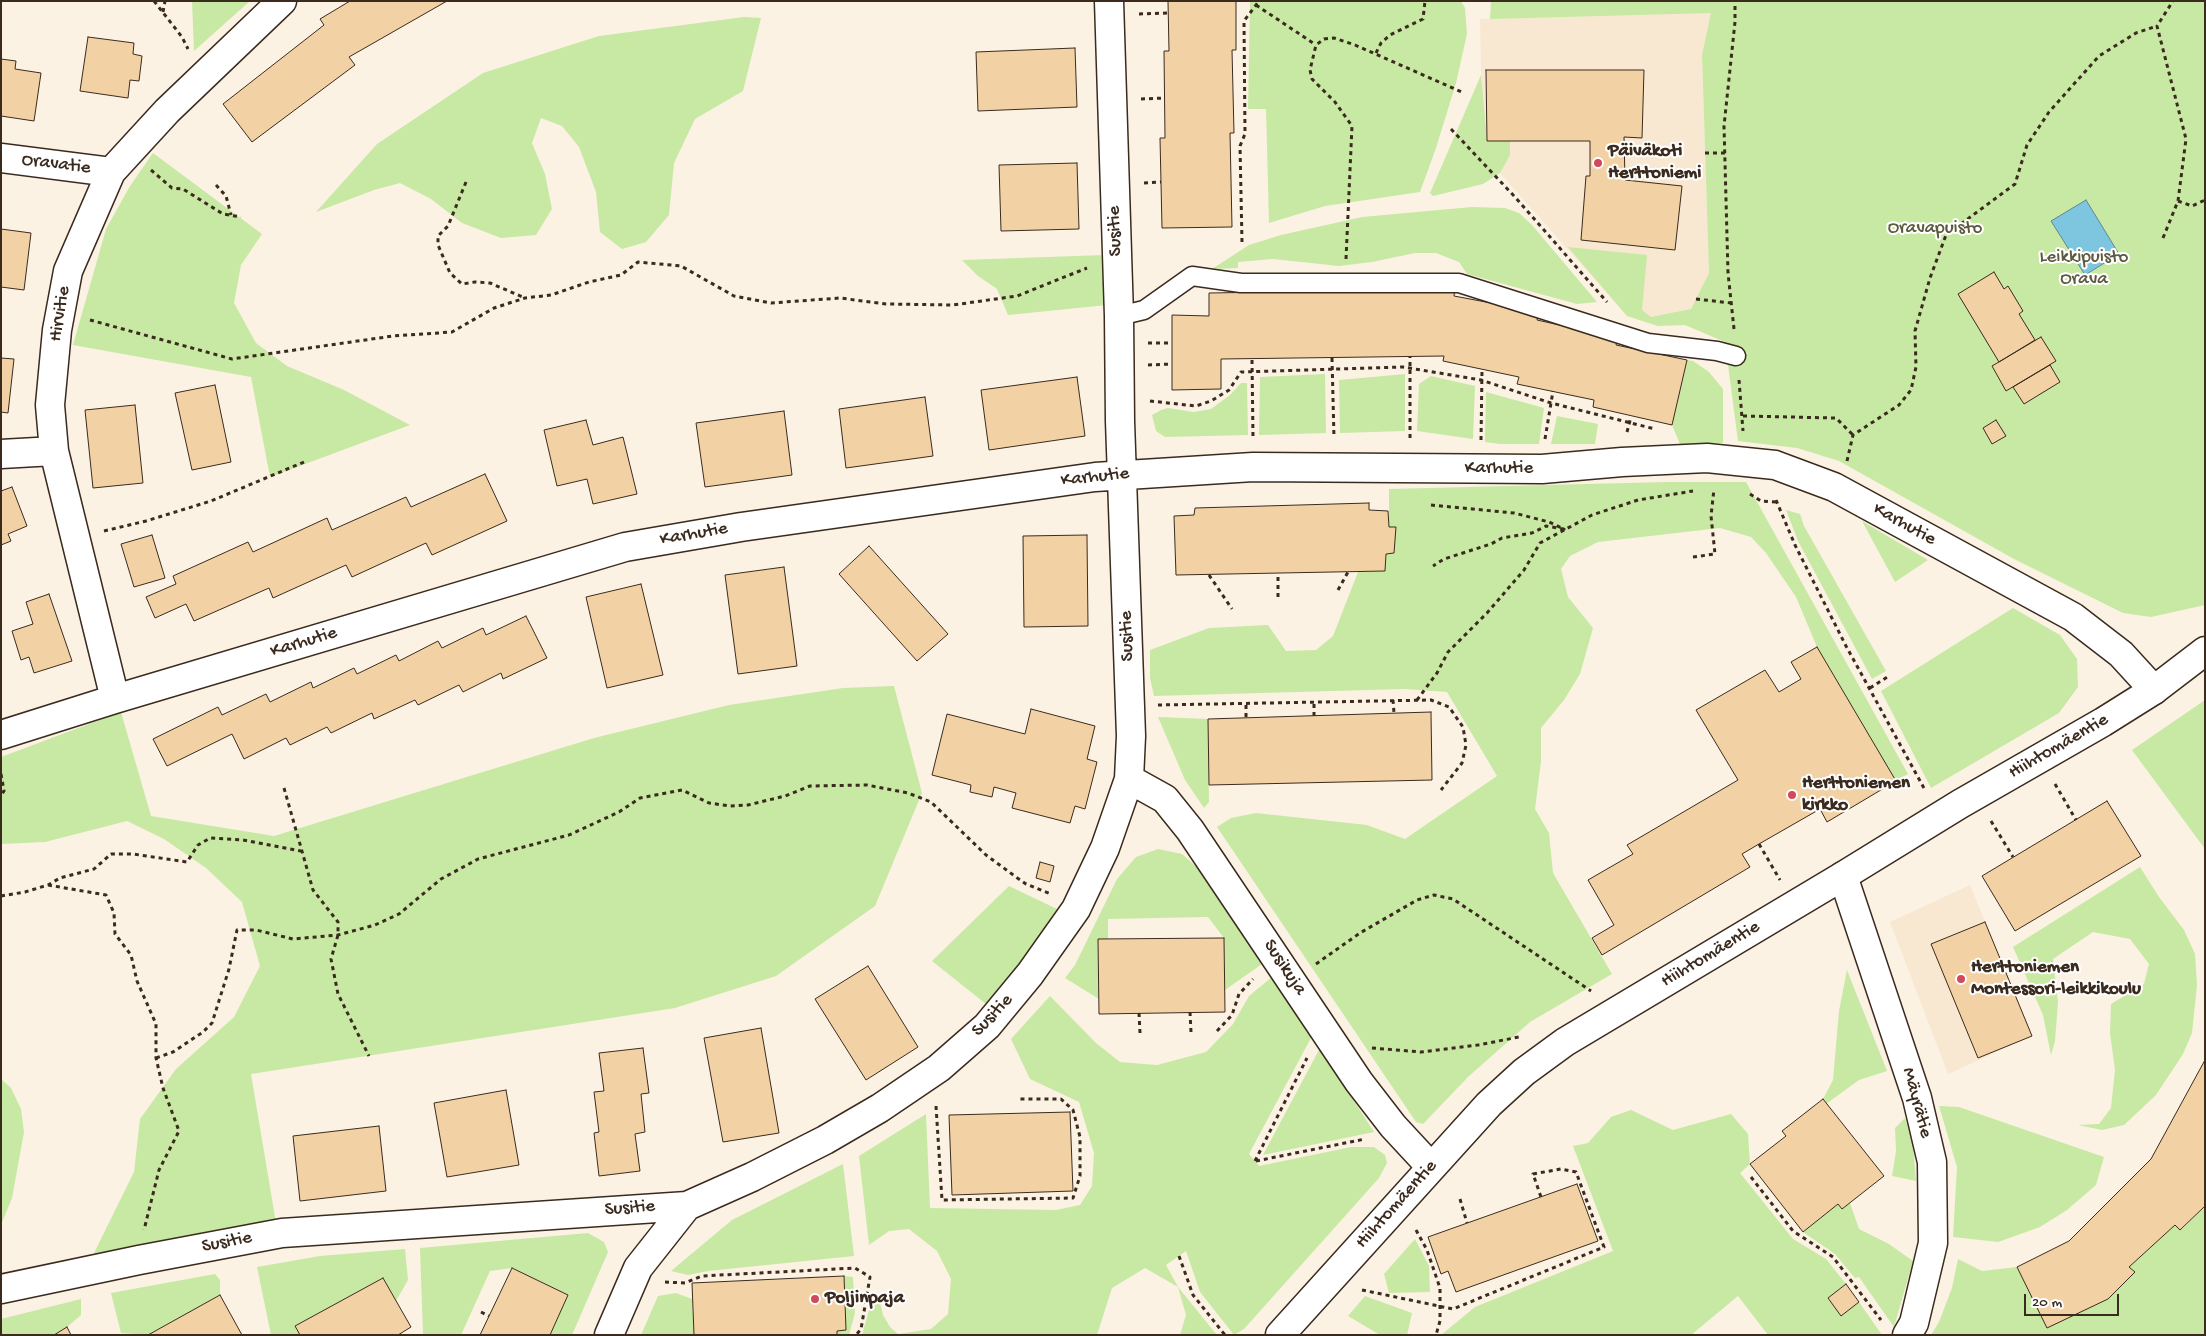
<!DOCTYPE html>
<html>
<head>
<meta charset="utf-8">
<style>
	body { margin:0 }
	#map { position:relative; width:2206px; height:1336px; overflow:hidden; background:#fbf2e4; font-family:"Gochi Hand",sans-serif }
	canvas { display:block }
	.frame { position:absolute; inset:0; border:2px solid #3b2a1e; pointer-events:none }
	.scale { position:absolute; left:2024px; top:1294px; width:95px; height:22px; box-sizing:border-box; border:2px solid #3b2a1e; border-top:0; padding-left:6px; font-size:15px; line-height:18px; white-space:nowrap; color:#3b2a1e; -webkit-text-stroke:4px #fff; paint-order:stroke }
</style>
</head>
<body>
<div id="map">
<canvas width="2206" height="1336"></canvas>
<div class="frame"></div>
<div class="scale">20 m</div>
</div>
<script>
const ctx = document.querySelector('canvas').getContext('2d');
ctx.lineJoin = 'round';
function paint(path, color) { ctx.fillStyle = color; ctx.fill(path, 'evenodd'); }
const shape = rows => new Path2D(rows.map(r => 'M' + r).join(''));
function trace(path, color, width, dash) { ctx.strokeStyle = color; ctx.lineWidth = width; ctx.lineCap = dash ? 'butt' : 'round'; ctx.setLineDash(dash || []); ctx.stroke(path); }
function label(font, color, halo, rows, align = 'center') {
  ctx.font = font + ' "Gochi Hand",sans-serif'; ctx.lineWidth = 4; ctx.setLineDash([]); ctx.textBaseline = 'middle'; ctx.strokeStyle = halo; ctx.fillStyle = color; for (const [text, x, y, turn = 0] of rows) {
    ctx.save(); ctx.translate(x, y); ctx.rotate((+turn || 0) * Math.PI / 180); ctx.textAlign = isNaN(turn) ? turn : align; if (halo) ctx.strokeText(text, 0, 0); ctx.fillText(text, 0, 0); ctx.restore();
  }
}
paint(shape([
	[1712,12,1702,55,1709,273,1691,309,1658,326,1627,316,1483,154,1480,19],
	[1970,885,2032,1036,1948,1074,1890,922]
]), '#f8e8d1');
paint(shape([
	[192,1,250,1,194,51],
	[1250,1,1461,1,1465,8,1467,34,1456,83,1436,148,1420,192,1325,206,1269,223,1266,109,1248,109],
	[1491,1,2205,1,2205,605,2151,617,2123,613,2014,559,1839,461,1797,448,1738,441,1725,342,1685,325,1658,326,1627,316,1568,247,1647,255,1642,310,1651,317,1691,309,1709,273,1702,55,1711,13,1490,19],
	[744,17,761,18,743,91,695,119,674,163,669,215,646,242,622,249,600,232,596,192,579,147,562,126,541,118,532,143,545,174,552,209,536,235,501,238,462,223,431,199,400,183,374,190,316,212,377,144,483,73,599,36],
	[1481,75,1487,141,1510,141,1510,155,1500,173,1483,184,1433,196,1430,193],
	[153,153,262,234,241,265,234,303,256,343,287,366,344,390,410,425,270,477,251,377,73,345,106,229,130,186],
	[1472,207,1505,208,1519,213,1532,225,1597,302,1577,304,1467,274,1459,262,1436,253,1415,253,1372,262,1339,266,1273,259,1238,262,1238,268,1212,269,1249,245,1281,235,1362,217],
	[1105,255,1107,305,1008,315,997,289,978,276,962,260],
	[1687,360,1693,361,1709,372,1723,389,1723,443,1680,444,1672,425],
	[1325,374,1326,433,1259,435,1260,377],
	[1405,374,1405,431,1340,433,1339,380],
	[1431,376,1475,386,1473,439,1417,431,1419,384],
	[1241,383,1247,383,1248,435,1165,437,1156,431,1152,415,1161,410,1168,408,1194,412,1211,409,1230,395],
	[1486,392,1544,408,1539,444,1500,444,1485,442],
	[1557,416,1598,424,1595,444,1551,444],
	[1666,482,1746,482,1908,774,1896,781,1817,647,1796,597,1766,553,1751,537,1720,528,1598,542,1570,556,1561,569,1568,597,1593,628,1580,674,1564,700,1541,728,1541,761,1535,809,1549,833,1553,873,1612,974,1530,1022,1468,1077,1423,1124,1416,1122,1217,827,1231,818,1256,813,1367,825,1405,839,1497,776,1447,692,1405,689,1154,696,1150,678,1150,650,1209,628,1268,625,1286,651,1316,650,1333,636,1358,572,1385,571,1386,554,1394,553,1396,527,1389,527,1389,489],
	[1786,510,1800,514,1804,526,1886,671,1872,679,1798,541],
	[1862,521,1928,560,1895,582],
	[2013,608,2060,635,2077,659,2078,687,2059,713,1931,788,1881,691],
	[894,686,922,793,875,906,776,976,675,1008,251,1074,276,1223,159,1245,94,1253,134,1172,140,1119,176,1069,234,1017,260,966,242,902,206,868,164,839,127,821,45,842,1,844,1,757,121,712,151,816,274,836,594,738,729,705,843,688],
	[2205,700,2205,849,2132,750],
	[1158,717,1208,719,1209,802,1204,808,1185,780],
	[1158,849,1182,854,1200,870,1262,964,1225,990,1224,938,1208,917,1108,919,1108,940,1098,940,1099,999,1065,978,1075,965,1117,879,1136,857],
	[2140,867,2159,897,2184,930,2195,954,2197,985,2192,1033,2183,1054,2156,1095,2124,1125,2102,1130,2078,1125,2099,1124,2111,1108,2115,1070,2110,1033,2111,1004,2144,984,2149,964,2130,939,2093,932,2053,959,2058,1002,2055,1041,2051,1055,2043,1015,2013,947],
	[1009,886,1057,909,991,1008,932,961],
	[1847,970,1887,1071,1859,1080,1826,1104,1823,1099,1833,1080,1839,1011],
	[1272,977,1312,1036,1249,1154,1259,1166,1351,1147,1374,1147,1385,1155,1387,1163,1379,1178,1244,1329,1234,1335,1200,1292,1186,1251,1166,1265,1178,1287,1217,1335,1180,1335,1186,1315,1178,1287,1145,1268,1112,1288,1097,1335,862,1335,872,1299,878,1293,883,1315,890,1327,898,1334,931,1329,948,1314,951,1279,937,1251,909,1229,889,1231,869,1245,859,1156,926,1114,930,1208,1056,1210,1080,1205,1092,1186,1094,1153,1079,1102,1030,1079,1011,1039,1050,996,1096,1043,1120,1062,1157,1065,1206,1052,1233,1024,1249,996],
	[1320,1048,1374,1132,1263,1155],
	[1,1079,11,1088,21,1109,24,1132,12,1198,1,1225],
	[1939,1106,1959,1107,2104,1157,2096,1185,2067,1210,2040,1227,1998,1242,1953,1237,1957,1167],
	[1631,1110,1673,1130,1731,1114,1748,1134,1750,1164,1740,1173,1793,1239,1826,1259,1846,1284,1828,1298,1841,1316,1859,1302,1882,1335,1768,1335,1738,1296,1691,1335,1441,1335,1475,1307,1613,1251,1573,1146,1588,1143,1611,1117],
	[1905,1118,1913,1145,1916,1181,1892,1176,1896,1151,1895,1128],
	[843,1164,854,1256,708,1271,688,1275,671,1271,732,1220],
	[1850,1203,1859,1229,1889,1244,1913,1261,1894,1327,1859,1277,1855,1278,1835,1254,1803,1232,1838,1204,1842,1209],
	[2205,1206,2205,1335,1931,1335,1939,1322,1952,1288,1958,1259,1982,1271,2017,1267,2047,1327,2108,1299,2135,1272,2129,1267,2175,1225,2181,1230],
	[588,1233,604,1242,608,1252,572,1335,550,1335,568,1295,512,1268,490,1271,461,1335,423,1335,420,1248],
	[1415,1239,1429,1266,1430,1292,1389,1293,1384,1274],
	[405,1249,408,1280,396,1301,383,1278,295,1326,300,1335,271,1335,257,1267,320,1256],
	[215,1274,220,1280,220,1295,148,1335,121,1333,111,1293],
	[844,1276,853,1277,855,1313,849,1335,837,1335,837,1331,846,1330],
	[676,1293,692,1299,694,1335,641,1335,658,1296],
	[1365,1296,1412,1313,1407,1335,1380,1335,1348,1316],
	[81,1299,81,1315,67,1327,54,1335,1,1335,1,1319]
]), '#c7e9a3');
const water = shape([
	[2086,200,2119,254,2085,275,2051,221,2086,200]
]);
paint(water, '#7ec5df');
trace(water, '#638792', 1);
const building = shape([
	[350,1,447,1,349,57,355,65,252,142,223,104,324,25,320,19,350,1],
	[1168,1,1236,1,1236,50,1232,50,1234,133,1230,133,1232,227,1162,228,1160,138,1165,138,1164,51,1169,51,1168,1],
	[88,37,134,43,133,54,142,56,139,81,130,80,128,98,80,91,88,37],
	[1075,48,1077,107,978,111,976,52,1075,48],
	[1,59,16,61,15,69,41,73,34,121,1,116,1,59],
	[1486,70,1644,70,1642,138,1624,137,1625,180,1682,186,1675,250,1581,240,1586,176,1590,176,1590,141,1487,141,1486,70],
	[1077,163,1079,229,1001,231,999,165,1077,163],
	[1,229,31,233,24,290,1,287,1,229],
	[1994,272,2004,289,2008,286,2023,311,2019,314,2035,340,1999,362,1958,294,1994,272],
	[1455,289,1454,296,1539,312,1537,320,1618,338,1616,345,1687,360,1672,425,1593,407,1594,400,1517,384,1519,377,1443,361,1444,356,1221,359,1221,389,1172,390,1172,315,1209,316,1209,293,1455,289],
	[2041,337,2056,361,2006,391,1992,366,2041,337],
	[1,358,14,359,8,413,1,412,1,358],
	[2050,365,2060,382,2024,404,2013,387,2050,365],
	[1077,377,1085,436,989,450,981,390,1077,377],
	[215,385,231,462,192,470,175,393,215,385],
	[925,397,933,456,846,468,839,409,925,397],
	[135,405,143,483,93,488,85,410,135,405],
	[784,411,792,475,705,487,696,423,784,411],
	[586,420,593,445,623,437,637,494,593,504,587,479,557,486,544,430,586,420],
	[1996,420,2006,436,1992,444,1983,428,1996,420],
	[485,474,507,521,432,555,426,543,352,577,346,565,273,598,269,588,194,621,186,604,155,618,146,597,176,584,173,576,248,542,253,552,327,518,332,530,406,497,411,507,485,474],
	[12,487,27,526,8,534,11,541,1,545,1,491,12,487],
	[1369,503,1369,510,1388,511,1389,527,1396,527,1394,553,1386,554,1385,571,1176,575,1174,516,1194,515,1195,508,1369,503],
	[152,535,165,578,134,587,121,544,152,535],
	[1087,535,1088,626,1024,627,1023,536,1087,535],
	[869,546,948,634,917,661,839,574,869,546],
	[784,567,797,666,738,674,725,575,784,567],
	[641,584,663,675,607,688,586,597,641,584],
	[49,594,72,661,34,673,29,657,21,660,12,631,33,624,26,602,49,594],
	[526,616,547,658,503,679,501,673,463,692,459,685,418,705,415,700,374,719,372,713,331,733,327,727,290,745,286,738,244,759,232,734,167,766,153,739,218,707,222,715,266,694,270,702,311,682,313,688,354,668,357,674,396,655,399,661,438,641,442,648,483,628,486,635,526,616],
	[1817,647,1896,781,1827,822,1820,809,1759,844,1742,854,1750,867,1602,955,1592,938,1614,925,1588,880,1633,854,1627,845,1738,780,1696,710,1765,670,1779,692,1801,679,1791,662,1817,647],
	[1031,709,1095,726,1087,759,1097,762,1085,809,1075,806,1070,823,1012,808,1016,793,994,787,992,797,970,792,971,785,932,775,947,714,1025,734,1031,709],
	[1431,712,1432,780,1209,785,1208,719,1431,712],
	[2107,801,2141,856,2015,931,1982,876,2107,801],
	[1040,862,1054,866,1050,882,1036,878,1040,862],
	[1985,922,2032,1036,1978,1058,1931,944,1985,922],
	[1224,938,1225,1012,1099,1014,1098,939,1224,938],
	[868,966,918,1047,866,1080,815,999,868,966],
	[761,1028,779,1133,723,1142,704,1038,761,1028],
	[643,1048,649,1093,641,1094,645,1132,635,1134,640,1171,599,1176,594,1133,599,1132,594,1092,604,1091,599,1053,643,1048],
	[2205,1060,2205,1206,2180,1230,2175,1225,2129,1267,2135,1272,2108,1299,2047,1328,2017,1267,2069,1241,2151,1159,2205,1060],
	[506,1090,519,1165,447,1177,434,1103,506,1090],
	[1823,1099,1884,1176,1842,1209,1838,1204,1803,1232,1750,1164,1786,1136,1782,1131,1823,1099],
	[1070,1112,1073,1191,952,1195,949,1115,1070,1112],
	[379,1126,386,1191,300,1201,293,1136,379,1126],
	[1577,1184,1598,1241,1456,1292,1448,1271,1441,1274,1428,1237,1577,1184],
	[512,1268,568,1295,550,1335,480,1335,512,1268],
	[844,1276,846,1330,837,1331,837,1335,694,1335,692,1283,844,1276],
	[383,1278,411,1327,398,1335,300,1335,295,1326,383,1278],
	[1846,1284,1859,1302,1841,1316,1828,1298,1846,1284],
	[220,1295,242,1335,148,1335,220,1295],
	[67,1327,71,1335,54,1335,67,1327]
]);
paint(building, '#f2d2a4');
trace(building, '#3b2a1e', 1);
const service = shape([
	[1119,316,1144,310,1192,276,1241,283,1459,283,1648,343,1717,351,1736,356]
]);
const minor = shape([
	[1,158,111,172],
	[1,454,54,451],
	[115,699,54,451,50,405,57,330,68,271,111,172,167,111,282,1],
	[1,735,115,699,625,547,741,527,1095,477,1253,467,1542,469,1622,462,1707,458,1775,465,1834,487,2073,617,2121,654,2154,690],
	[1129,779,1165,799,1190,830,1359,1082,1393,1126,1431,1167],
	[1843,876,1917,1098,1932,1162,1933,1243,1914,1323,1907,1335],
	[1,1289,139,1260,282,1233,687,1206,752,1177,825,1140,880,1108,939,1068,987,1026,1030,974,1076,909,1105,848,1129,779,1131,736,1120,421,1119,316,1109,1],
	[609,1335,638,1268,687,1206]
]);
const tertiary = shape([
	[1280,1335,1489,1104,1524,1072,1565,1042,1843,876,1960,804,2103,722,2154,690,2205,651]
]);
trace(service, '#3b2a1e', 21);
trace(minor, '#3b2a1e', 31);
trace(tertiary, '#3b2a1e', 31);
trace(shape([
	[154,1,182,37,188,49],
	[1256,5,1316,45],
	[163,12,165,1],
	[1139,14,1168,13],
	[1376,53,1381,43,1390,35,1423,19,1425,1],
	[1141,99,1165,98],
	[1451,129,1515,197,1607,302],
	[1705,153,1725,153],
	[151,170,172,188,183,189,223,214,241,217],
	[466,182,448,226,438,236,438,245,450,273,462,284,475,282,490,283,525,298],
	[1144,183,1161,182],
	[216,185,226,196,231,215],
	[2178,201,2192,206,2205,200],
	[2163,238,2178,201,2186,139,2157,26,2173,1],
	[1242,242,1240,146,1245,134,1244,21,1259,1],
	[1346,259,1352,126,1335,102,1312,79,1310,70,1316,45,1324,39,1334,38,1355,45,1464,93],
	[1696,299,1731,303],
	[90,320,232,359,393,336,452,332,494,308,525,298,551,295,589,282,621,275,638,262,681,266,734,296,771,303,840,298,886,304,953,305,1017,296,1087,268],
	[1734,329,1728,273,1724,126,1735,22,1735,1],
	[1148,343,1172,343],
	[1332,358,1334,438],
	[1252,360,1253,437],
	[1148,365,1172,364],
	[1739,380,1743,431],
	[1150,401,1196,406,1211,401,1229,390,1241,372,1403,367,1481,380,1551,403,1655,429],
	[1743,416,1836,418,1853,435],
	[1627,432,1631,417],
	[1410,438,1410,357],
	[1545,439,1553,391],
	[1481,440,1482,370],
	[1847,461,1853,435,1899,405,1911,390,1916,367,1915,331,1930,278,1946,235,2015,184,2027,145,2049,112,2099,56,2136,33,2157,26],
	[1750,494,1761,501,1777,502],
	[1776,500,1795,545,1846,646,1925,790],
	[1431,505,1514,513,1549,522,1564,529,1546,526,1532,533,1502,538,1491,544,1444,559,1433,566],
	[104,531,146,521,211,501,304,462],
	[1693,557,1715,554,1711,516,1714,489],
	[1209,575,1232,609],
	[1338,590,1348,572],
	[1278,597,1278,574],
	[1870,688,1889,676],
	[1393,700,1394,713],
	[1417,700,1437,673,1448,652,1487,613,1524,570,1540,543,1592,515,1638,500,1693,491],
	[1158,705,1431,700,1449,707,1463,727,1466,745,1462,763,1441,790],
	[1314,716,1314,702],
	[1246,717,1246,703],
	[1,774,4,791,1,795],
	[2055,784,2076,820],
	[284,788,313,890,338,922,338,935,331,959,338,994,369,1056],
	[1991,821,2013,857],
	[1759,844,1780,880],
	[48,885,106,895,114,913,115,934,131,955,137,981,156,1024,156,1058,163,1088,179,1131,159,1170,144,1230],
	[1,896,25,892,48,885,60,878,94,869,111,854,133,854,187,862,198,845,210,838,243,840,301,851],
	[1316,964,1360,933,1417,900,1434,895,1453,899,1591,991],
	[1190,1012,1191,1032],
	[1139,1013,1140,1033],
	[1217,1031,1232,1015,1239,994,1253,979],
	[1372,1048,1421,1052,1478,1045,1519,1037],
	[156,1058,173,1052,203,1032,212,1023,229,969,237,930,256,930,293,939,338,935,375,925,399,914,441,879,478,859,569,835,619,812,640,798,682,790,709,803,730,806,748,805,785,796,810,786,867,785,908,793,931,802,986,855,1016,877,1026,884,1051,894],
	[936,1106,942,1200,1073,1198,1080,1176,1080,1137,1073,1110,1061,1099,1018,1099],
	[1255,1161,1307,1058],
	[1256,1161,1365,1139],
	[1751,1177,1793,1231,1833,1257,1881,1320],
	[1460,1199,1467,1223],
	[1416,1230,1427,1250,1440,1288,1440,1321,1436,1335],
	[1179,1256,1193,1295,1225,1335],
	[665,1282,685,1283,702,1276,855,1268,870,1277,861,1329,856,1335],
	[1362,1290,1453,1309,1604,1247,1576,1172,1561,1169,1533,1174,1541,1197],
	[481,1312,489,1316]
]), '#3b2a1e', 3, [4, 4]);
trace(service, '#fff', 18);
trace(minor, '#fff', 28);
trace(tertiary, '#fff', 28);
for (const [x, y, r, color] of [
	[1598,163,5,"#d1495b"],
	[1792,795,5,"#d1495b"],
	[1961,979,5,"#d1495b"],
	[815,1299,5,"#d1495b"]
]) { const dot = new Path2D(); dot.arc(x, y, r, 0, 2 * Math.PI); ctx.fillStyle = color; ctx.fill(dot); trace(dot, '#fff', 2); }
label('bold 19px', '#3b2a1e', '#fff', [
	["Päiväkoti",1608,152],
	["Herttoniemi",1608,174],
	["Herttoniemen",1802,784],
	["kirkko",1802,806],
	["Herttoniemen",1971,968],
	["Montessori-leikkikoulu",1971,990],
	["Poljinpaja",825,1299]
], 'left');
label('19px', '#3b2a1e', '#fff', [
	["Oravatie",56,165,7],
	["Susitie",1116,231,-92],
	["Hirvitie",61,314,-81],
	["Karhutie",1499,469],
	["Karhutie",1095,478,-6],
	["Karhutie",1904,525,29],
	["Karhutie",694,535,-10],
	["Susitie",1128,636,-92],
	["Karhutie",304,643,-17],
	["Hiihtomäentie",2059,747,-30],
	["Hiihtomäentie",1711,955,-31],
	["Susikuja",1284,968,56],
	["Susitie",993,1016,-47],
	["Mäyrätie",1916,1103,75],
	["Hiihtomäentie",1397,1205,-48],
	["Susitie",630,1209,-4],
	["Susitie",227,1243,-11]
]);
label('19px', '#5e5a3f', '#fff', [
	["Oravapuisto",1935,229],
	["Leikkipuisto",2084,258],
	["Orava",2084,280]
]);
</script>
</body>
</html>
